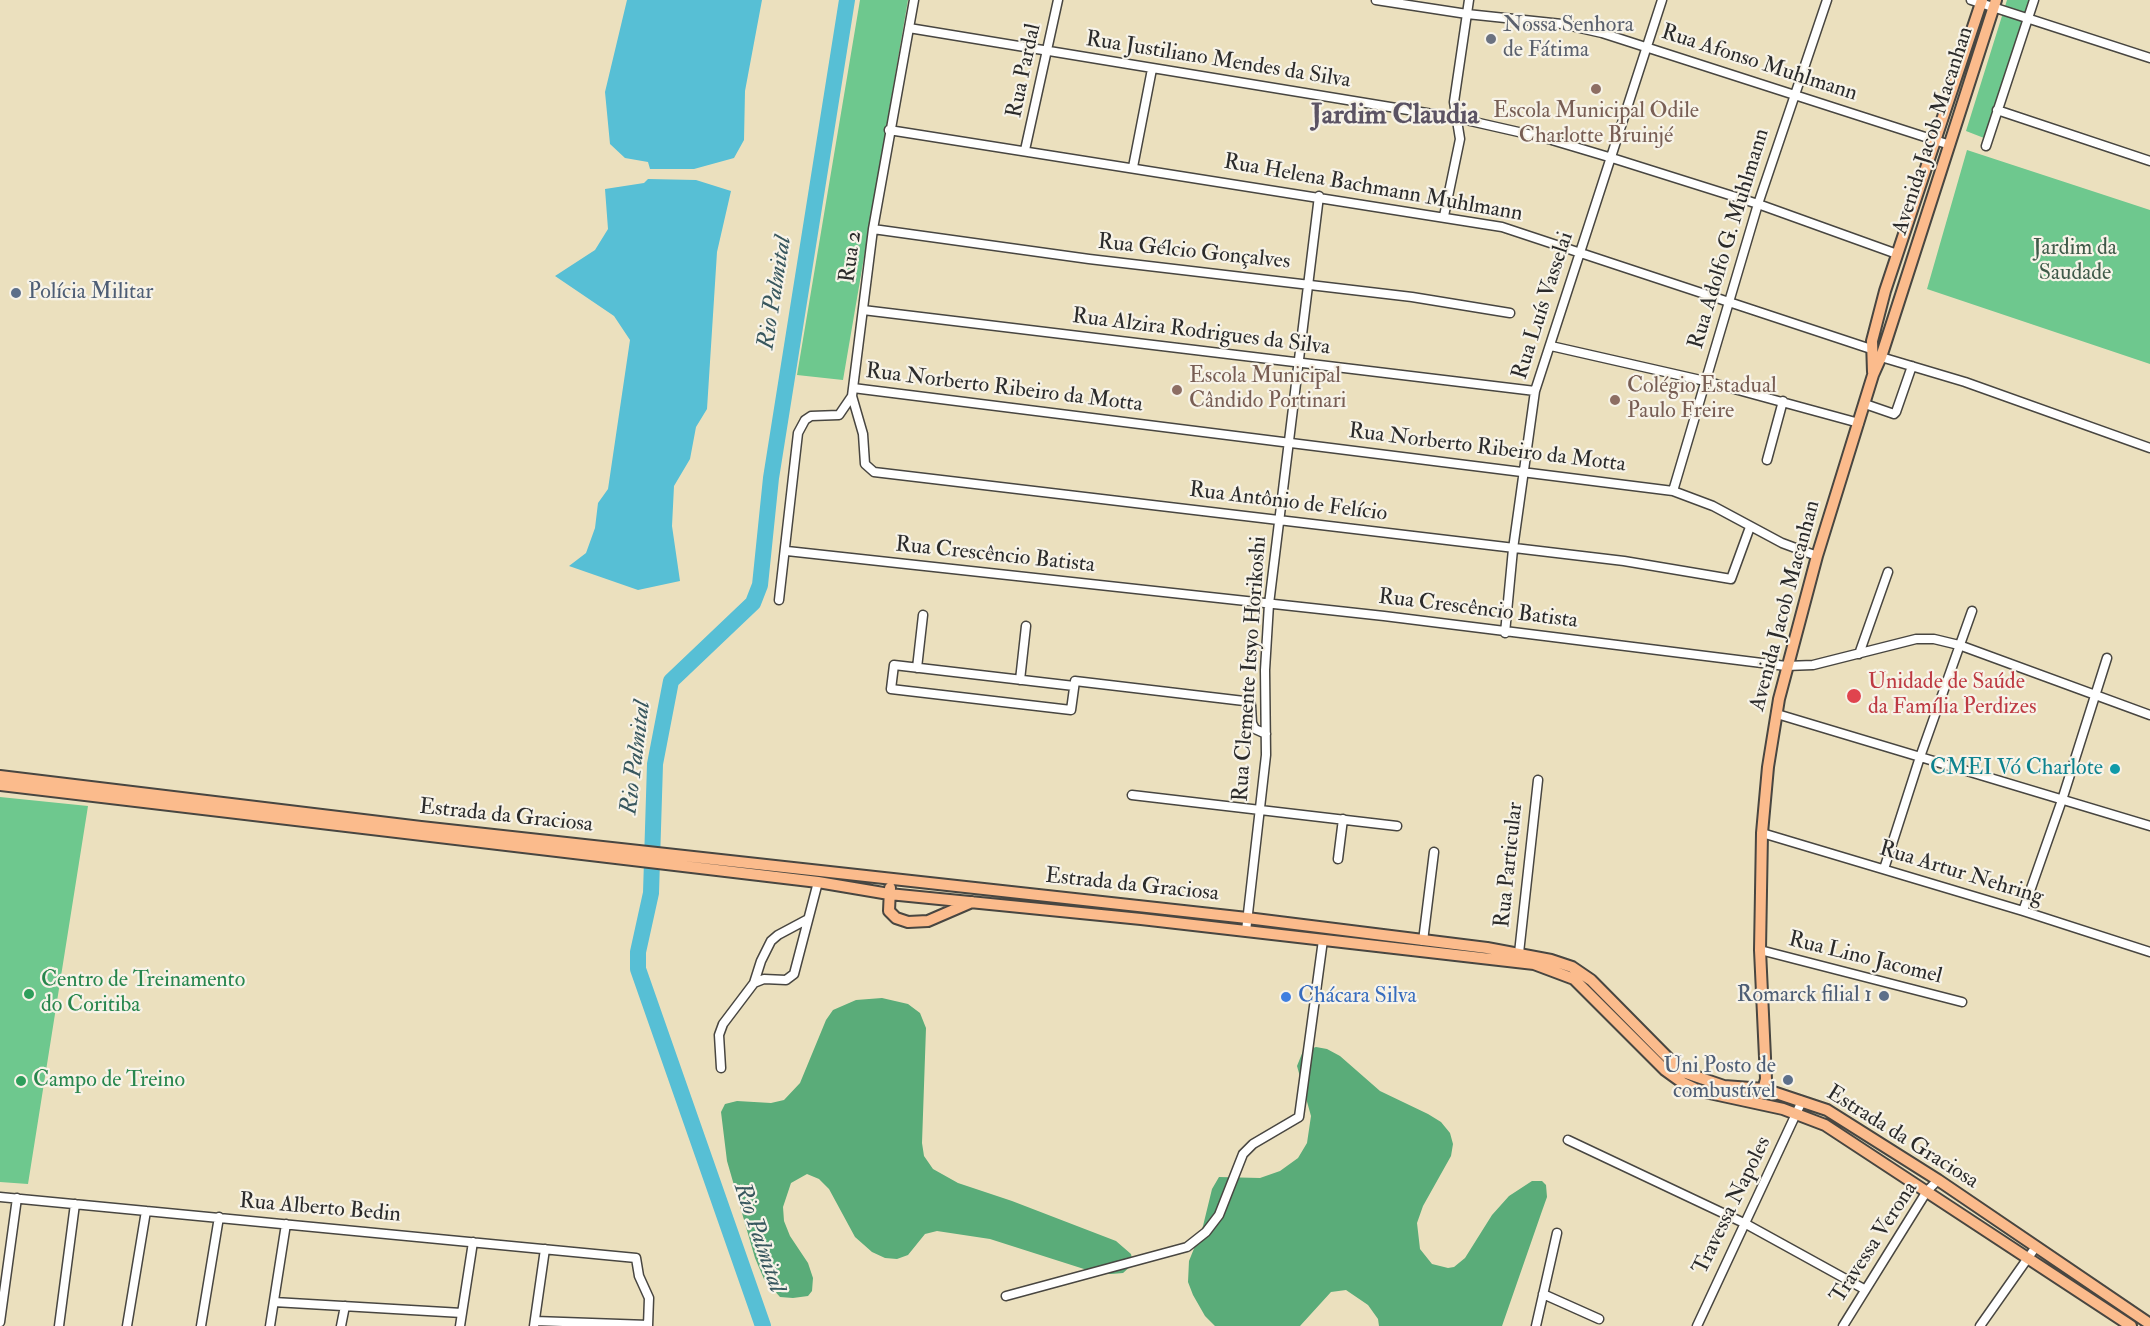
<!DOCTYPE html>
<html>
<head>
<meta charset="utf-8">
<style>
	body { margin:0 }
	canvas { display:block; background:#ebe0be }
</style>
</head>
<body>
<canvas width="2150" height="1326"></canvas>
<script>
const ctx = document.querySelector('canvas').getContext('2d');
ctx.lineJoin = 'round';
function paint(path, color) { ctx.fillStyle = color; ctx.fill(path, 'evenodd'); }
const shape = rows => new Path2D(rows.map(r => 'M' + r).join(''));
function trace(path, color, width, dash) { ctx.strokeStyle = color; ctx.lineWidth = width; ctx.lineCap = dash ? 'butt' : 'round'; ctx.setLineDash(dash || []); ctx.stroke(path); }
function label(font, color, halo, rows, align = 'center') {
  ctx.font = font + ' "IM FELL Double Pica",serif'; ctx.lineWidth = 4.5; ctx.setLineDash([]); ctx.textBaseline = 'middle'; ctx.strokeStyle = halo; ctx.fillStyle = color; for (const [text, x, y, turn = 0] of rows) {
    ctx.save(); ctx.translate(x, y); ctx.rotate((+turn || 0) * Math.PI / 180); ctx.textAlign = isNaN(turn) ? turn : align; if (halo) ctx.strokeText(text, 0, 0); ctx.fillText(text, 0, 0); ctx.restore();
  }
}
paint(shape([
	[860,0,908,0,843,380,797,375],
	[2007,0,2030,0,1984,138,1966,131],
	[1967,150,2150,210,2150,364,1927,289],
	[0,797,88,806,28,1184,0,1182]
]), '#6ec88e');
paint(shape([
	[882,998,908,1004,920,1013,926,1028,922,1143,924,1156,933,1169,958,1183,1012,1201,1116,1241,1131,1254,1133,1264,1123,1273,1111,1274,1084,1269,990,1239,937,1231,925,1234,908,1255,897,1259,885,1258,872,1252,855,1237,829,1189,819,1179,807,1174,791,1183,783,1207,784,1221,790,1236,808,1263,813,1278,812,1291,808,1296,793,1298,780,1297,764,1279,755,1258,727,1161,721,1112,725,1104,737,1101,771,1103,784,1100,800,1083,826,1020,833,1010,856,1000],
	[1316,1047,1327,1049,1340,1056,1380,1091,1428,1114,1441,1122,1450,1133,1453,1144,1451,1156,1423,1206,1417,1223,1420,1249,1432,1264,1448,1268,1454,1267,1465,1258,1492,1215,1509,1196,1532,1181,1542,1181,1546,1185,1547,1197,1542,1211,1502,1326,1379,1326,1378,1319,1368,1305,1346,1290,1331,1292,1300,1326,1215,1326,1205,1316,1193,1295,1188,1282,1189,1261,1203,1226,1212,1189,1219,1177,1260,1178,1280,1171,1298,1158,1307,1143,1311,1116,1297,1066,1303,1051]
]), '#5aac79');
paint(shape([
	[627,0,762,0,745,91,744,140,734,158,694,169,650,169,648,162,625,158,610,144,605,92],
	[648,179,696,180,731,191,717,252,707,409,696,427,690,459,674,486,672,526,680,581,638,590,569,566,586,553,595,528,598,503,608,489,630,340,614,316,555,276,595,250,608,229,605,189,644,183]
]), '#57bfd5');
trace(shape([
	[763,1326,638,969,638,952,651,893,655,764,671,681,753,603,760,585,771,478,847,0]
]), '#57bfd5', 16);
const minor = shape([
	[914,0,873,229,852,396,863,434,865,464,874,472,1624,561,1731,579,1750,527],
	[1376,0,1467,14,1562,24,1602,33,1950,145],
	[1971,0,2150,58],
	[909,28,1457,118,1545,138,1612,158,1758,204,1897,254],
	[1997,110,2150,161],
	[889,130,1502,227,1871,349],
	[1986,146,2034,0],
	[1025,150,1058,0],
	[1133,167,1152,69],
	[1444,216,1460,139,1454,102,1469,0],
	[873,229,1089,259,1412,297,1510,313],
	[863,310,1535,391],
	[1551,346,1705,381,1859,423],
	[1881,357,1965,382,2150,448],
	[853,388,1673,491,1713,506,1782,543,1817,556],
	[1865,404,1894,414,1896,412,1912,366],
	[1767,460,1783,401],
	[1673,491,1758,204,1827,0],
	[787,551,1384,616,1786,666,1813,665,1916,639,1934,639,1959,645,2150,715],
	[779,600,798,433,805,420,811,416,839,415,852,396],
	[1505,633,1513,549,1535,391,1662,0],
	[1859,654,1888,572],
	[917,668,923,615],
	[1020,680,1026,626],
	[1074,686,894,665,891,689,1071,710,1075,681,1244,701,1251,705,1252,723,1255,729,1266,734],
	[1777,714,2150,826],
	[1132,795,1397,826],
	[1762,833,2023,911,2150,952],
	[1338,859,1343,819],
	[1884,869,1920,757,1972,611],
	[2023,911,2062,800,2107,658],
	[1246,931,1266,755,1265,670,1269,604,1319,196],
	[1423,941,1434,852],
	[1760,950,1962,1002],
	[1519,953,1538,780],
	[754,983,761,961,771,941,778,935,808,919],
	[721,1068,719,1035,723,1024,754,983,764,979,786,980,794,974,818,882],
	[1568,1140,1746,1224,1864,1289],
	[0,1197,636,1258,639,1276,649,1298,648,1326],
	[1543,1294,1599,1319],
	[1006,1296,1187,1247,1206,1232,1219,1215,1243,1154,1253,1144,1299,1117,1323,940],
	[274,1302,462,1313],
	[535,1321,648,1325],
	[0,1322,17,1198],
	[59,1326,75,1204],
	[127,1326,146,1211],
	[201,1326,219,1217],
	[270,1326,286,1224],
	[341,1326,345,1306],
	[460,1326,473,1242],
	[534,1326,545,1249],
	[1536,1326,1557,1233],
	[1697,1326,1802,1101],
	[1843,1326,1927,1191,1938,1180],
	[1980,1326,2035,1248]
]);
const major = shape([
	[1873,372,1872,341,1885,291,1982,0],
	[0,776,421,827,1247,918,1487,948,1551,960,1572,967,1591,980,1671,1061,1686,1073,1724,1086,1764,1089,1827,1110,1938,1180,2150,1324],
	[0,785,818,882,889,894,1141,919,1534,964,1574,979,1665,1070,1683,1083,1700,1091,1783,1109,1825,1125,2131,1326],
	[890,888,889,911,896,918,908,922,928,921,972,902],
	[1762,1094,1766,1079,1760,950,1762,833,1768,767,1779,699,1817,556,1873,375,1881,357,1996,0]
]);
trace(minor, '#484641', 11);
trace(major, '#484641', 14);
trace(minor, '#fff', 8);
trace(major, '#fbbb8c', 10);
for (const [x, y, r, color] of [
	[1491,39,6,"#6b7280"],
	[1596,89,6,"#8d6e63"],
	[16,293,6,"#5c6f8a"],
	[1177,390,6,"#8d6e63"],
	[1615,400,6,"#8d6e63"],
	[1854,696,8,"#e0444e"],
	[2115,769,6,"#0f9aa8"],
	[29,994,6,"#2e9e5b"],
	[1884,996,6,"#5c6f8a"],
	[1286,997,6,"#3f7fe0"],
	[1788,1080,6,"#5c6f8a"],
	[21,1081,6,"#2e9e5b"]
]) { const dot = new Path2D(); dot.arc(x, y, r, 0, 2 * Math.PI); ctx.fillStyle = color; ctx.fill(dot); trace(dot, '#f7f3e8', 2); }
label('22px', '#5b616d', '#f7f3e8', [
	["Nossa Senhora",1503,26],
	["de Fátima",1503,51]
], 'left');
label('22px', '#2b2b2b', '#f7f3e8', [
	["Rua Justiliano Mendes da Silva",1218,61,9],
	["Rua Afonso Muhlmann",1759,64,18],
	["Rua Pardal",1025,71,-78],
	["Avenida Jacob Macanhan",1934,131,-72],
	["Rua Helena Bachmann Muhlmann",1373,189,10],
	["Rua Adolfo G. Muhlmann",1730,239,-73],
	["Rua Gélcio Gonçalves",1194,253,6],
	["Rua 2",852,257,-82],
	["Rua Luís Vasselai",1544,306,-72],
	["Rua Alzira Rodrigues da Silva",1201,333,7],
	["Rua Norberto Ribeiro da Motta",1004,389,7],
	["Rua Norberto Ribeiro da Motta",1487,449,7],
	["Rua Antônio de Felício",1288,503,7],
	["Rua Crescêncio Batista",995,556,6],
	["Avenida Jacob Macanhan",1786,606,-75],
	["Rua Crescêncio Batista",1478,610,7],
	["Rua Clemente Itsyo Horikoshi",1251,669,-86],
	["Estrada da Graciosa",506,817,6],
	["Rua Particular",1510,865,-84],
	["Rua Artur Nehring",1961,874,17],
	["Estrada da Graciosa",1132,886,6],
	["Rua Lino Jacomel",1865,959,14],
	["Estrada da Graciosa",1902,1138,32],
	["Travessa Napoles",1733,1206,-64],
	["Rua Alberto Bedin",320,1209,5],
	["Travessa Verona",1875,1243,-57]
]);
label('22px', '#785e54', '#f7f3e8', [
	["Escola Municipal Odile",1596,112,"center"],
	["Charlotte Bruinjé",1596,137,"center"],
	["Escola Municipal",1189,377],
	["Cândido Portinari",1189,402],
	["Colégio Estadual",1627,387],
	["Paulo Freire",1627,412]
], 'left');
label('22px', '#3f5a49', '#f7f3e8', [
	["Jardim da",2075,249],
	["Saudade",2075,274]
]);
label('22px', '#4e5e75', '#f7f3e8', [
	["Polícia Militar",28,293,"left"],
	["Romarck filial 1",1872,996],
	["Uni Posto de",1776,1067],
	["combustível",1776,1092]
], 'right');
label('22px', '#be3a42', '#f7f3e8', [
	["Unidade de Saúde",1868,683],
	["da Família Perdizes",1868,708]
], 'left');
label('22px', '#0d838f', '#f7f3e8', [
	["CMEI Vó Charlote",2103,769]
], 'right');
label('22px', '#27864d', '#f7f3e8', [
	["Centro de Treinamento",41,981],
	["do Coritiba",41,1006],
	["Campo de Treino",33,1081]
], 'left');
label('22px', '#366cbe', '#f7f3e8', [
	["Chácara Silva",1298,997]
], 'left');
label('italic 24px', '#38575e', '#f7f3e8', [
	["Rio Palmital",776,293,-81],
	["Rio Palmital",637,758,-83],
	["Rio Palmital",758,1238,71]
]);
label('bold 28px', '#5b5363', '#f7f3e8', [
	["Jardim Claudia",1395,117]
]);
</script>
</body>
</html>
